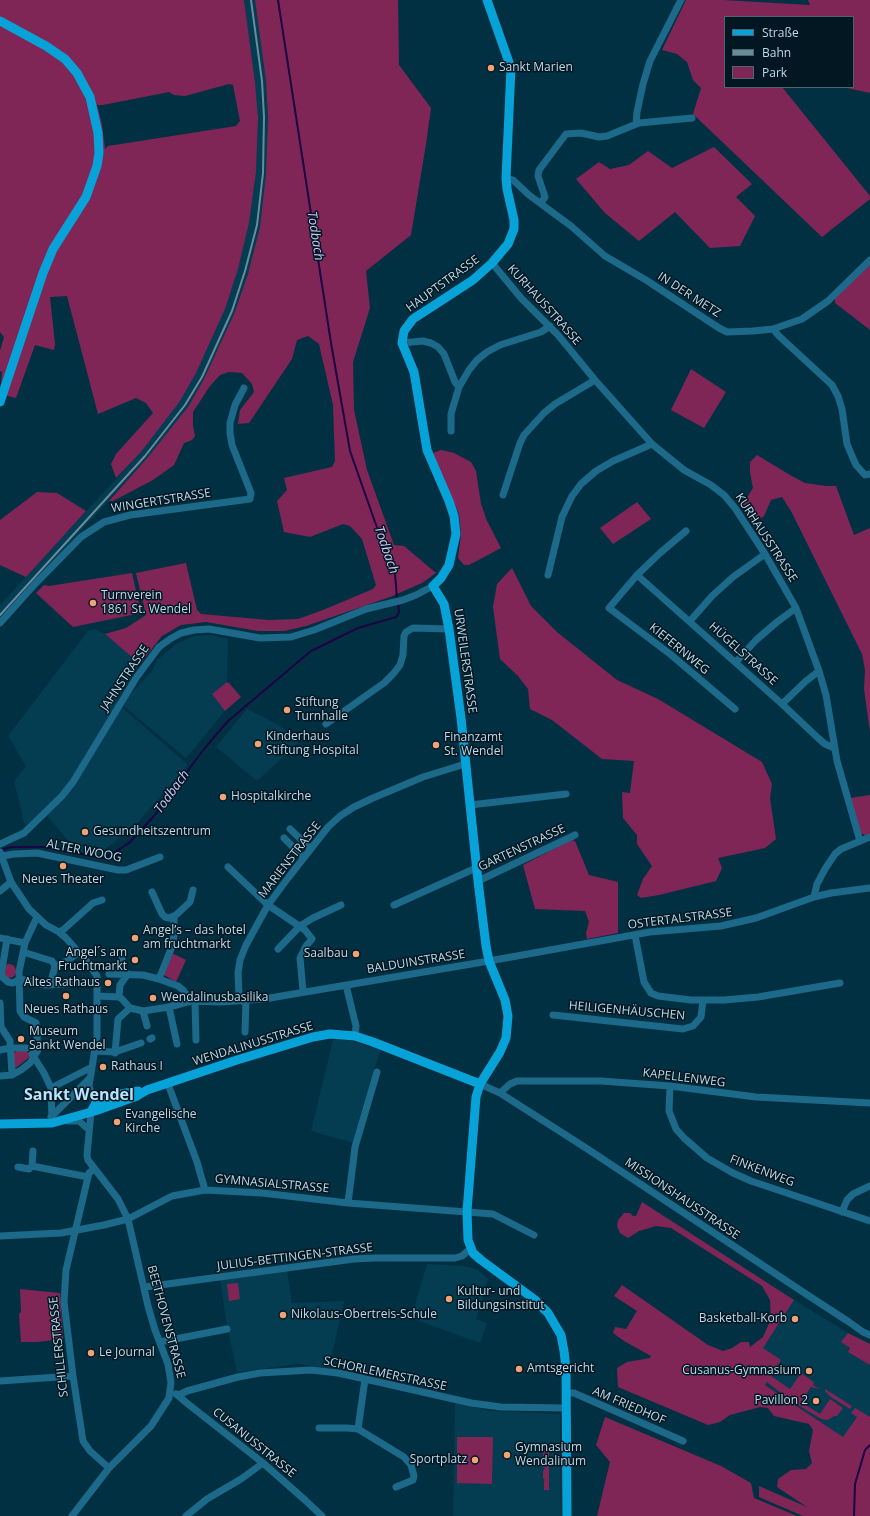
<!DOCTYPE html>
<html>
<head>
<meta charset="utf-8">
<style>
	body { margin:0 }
	#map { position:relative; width:870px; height:1516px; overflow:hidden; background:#023043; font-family:"Open Sans",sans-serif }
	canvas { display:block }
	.legend { position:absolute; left:724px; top:16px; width:130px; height:72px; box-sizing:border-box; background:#021721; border:1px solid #4e6571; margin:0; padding:5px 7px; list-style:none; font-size:12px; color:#bfdae9 }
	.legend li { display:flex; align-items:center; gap:8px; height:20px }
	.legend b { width:20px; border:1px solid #4e6571 }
</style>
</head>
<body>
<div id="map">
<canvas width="870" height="1516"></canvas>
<ul class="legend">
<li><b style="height:5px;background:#07a2d8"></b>Straße</li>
<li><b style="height:5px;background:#688c9c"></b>Bahn</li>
<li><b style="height:11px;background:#802656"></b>Park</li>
</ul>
</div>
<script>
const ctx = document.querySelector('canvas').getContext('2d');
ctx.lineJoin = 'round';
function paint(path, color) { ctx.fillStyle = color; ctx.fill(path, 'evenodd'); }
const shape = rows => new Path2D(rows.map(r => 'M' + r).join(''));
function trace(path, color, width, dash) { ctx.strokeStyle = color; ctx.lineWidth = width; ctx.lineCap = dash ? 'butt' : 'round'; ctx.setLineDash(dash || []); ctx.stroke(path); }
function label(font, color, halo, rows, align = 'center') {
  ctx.font = font + ' "Open Sans",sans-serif'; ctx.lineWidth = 3; ctx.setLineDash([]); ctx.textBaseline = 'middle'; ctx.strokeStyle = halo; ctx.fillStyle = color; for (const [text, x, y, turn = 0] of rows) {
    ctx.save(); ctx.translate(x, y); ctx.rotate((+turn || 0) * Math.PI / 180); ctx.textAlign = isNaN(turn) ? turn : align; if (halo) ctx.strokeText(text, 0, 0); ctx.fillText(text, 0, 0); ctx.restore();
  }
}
paint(shape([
	[244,0,255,0,266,81,268,117,266,174,260,227,248,274,234,314,204,379,188,407,148,457,0,620,0,605,141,452,196,373,225,309,238,269,249,223,256,172,258,118,255,82],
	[95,629,105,634,140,664,116,702,188,765,133,828,97,855,77,851,44,812,25,826,14,781,26,766,8,736,88,631],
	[211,635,228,639,227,682,212,694,225,711,186,758,121,704,152,671,158,659,176,644,194,636],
	[247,709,277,724,300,741,257,781,216,747],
	[333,1040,348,1040,380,1050,353,1143,311,1131],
	[427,1264,465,1266,478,1270,488,1279,476,1319,487,1323,480,1343,411,1318],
	[287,1270,292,1303,344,1301,329,1368,298,1364,237,1372,227,1326,220,1279],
	[794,1300,848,1333,870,1344,870,1430,848,1441,747,1372],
	[455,1403,491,1411,560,1414,561,1516,453,1516]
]), '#043c51');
paint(shape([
	[0,0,244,0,255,82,258,118,256,172,249,223,238,269,225,309,196,373,180,401,141,452,116,478,111,464,116,454,153,413,146,403,136,398,98,414,67,296,50,297,55,344,54,350,35,345,16,398,0,394,2,372,0,371,0,351,4,337,0,332],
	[229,84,233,85,240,121,236,126,108,146,105,149,102,124,97,105,103,105,169,92,174,95,185,96],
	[255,0,398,0,399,65,431,108,426,144,411,235,366,271,370,308,353,362,354,410,367,470,394,545,404,546,436,573,422,583,390,597,306,626,284,631,258,631,206,622,181,625,162,636,140,664,105,634,126,628,146,615,136,573,186,563,197,610,201,614,269,620,298,619,323,610,373,589,376,585,362,539,350,526,343,524,310,537,284,532,277,501,287,490,284,478,332,467,335,461,333,405,319,344,308,336,297,340,292,359,249,423,238,424,240,410,254,392,252,384,242,373,229,372,220,375,210,386,193,412,193,426,195,436,192,440,184,443,174,465,153,480,113,501,109,501,148,457,188,407,204,379,234,314,248,274,260,227,266,174,268,117,266,81],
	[686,0,723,0,810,5,808,0,870,0,870,93,847,88,809,87,853,87,853,17,725,17,725,87,782,87,870,196,870,199,822,237,693,114,701,88,693,80,687,62,677,54,662,50],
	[714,147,752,184,736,197,755,216,740,246,710,248,675,212,639,241,605,213,576,179,599,162,610,169,629,165,648,151,672,168],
	[870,263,870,330,835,303,835,298],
	[691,369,726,392,704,428,671,410],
	[441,450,454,453,471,462,476,471,481,504,487,521,501,548,469,565,464,565,458,558,461,534,459,514,433,455,433,453],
	[757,455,790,475,805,483,826,486,836,486,854,535,870,528,870,732,864,689,865,670,862,654,791,511,782,497,771,500,764,516,754,523,746,513,743,504,753,488,750,472,750,462],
	[37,492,57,493,86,511,26,577,0,565,0,520],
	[637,502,651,519,613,544,600,528],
	[512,568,531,606,557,632,617,680,658,699,762,762,772,784,770,798,776,839,765,848,718,858,722,868,716,881,659,895,641,898,637,895,643,879,652,866,637,844,637,835,623,818,622,792,630,793,634,761,602,759,552,720,530,709,528,689,518,676,500,659,493,607,497,584],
	[132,573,141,613,73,627,36,593,44,585,49,586],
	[227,682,229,683,241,697,225,711,212,694],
	[870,795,870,834,866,836,861,833,850,798],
	[571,840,575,841,589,875,618,882,618,933,587,939,586,933,589,922,585,911,535,909,523,865],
	[172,953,186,960,176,982,164,975],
	'2 971a7 7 0 1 1 14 0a7 7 0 1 1-14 0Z',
	[19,1050,26,1050,31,1056,13,1070,12,1054],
	[642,1202,794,1300,763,1348,781,1360,771,1376,790,1389,801,1373,814,1382,813,1385,820,1389,811,1387,801,1402,820,1414,830,1399,843,1408,837,1416,834,1416,828,1420,821,1419,790,1400,767,1382,765,1385,843,1437,857,1417,851,1413,855,1408,870,1417,870,1516,803,1516,759,1497,759,1486,807,1507,777,1487,778,1479,791,1470,806,1469,812,1463,809,1451,813,1430,809,1424,774,1416,768,1408,760,1407,730,1415,720,1422,708,1425,618,1387,617,1368,627,1362,650,1358,651,1356,624,1341,613,1333,615,1327,626,1329,637,1311,614,1296,622,1285,708,1345,723,1351,732,1348,741,1342,749,1342,750,1347,763,1337,771,1319,770,1300,762,1286,671,1228,656,1226,639,1231,628,1238,620,1233,617,1226,618,1220,624,1213,630,1213,633,1216,636,1216],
	[238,1283,240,1299,229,1301,227,1284],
	[20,1289,60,1293,63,1339,37,1342,21,1342,19,1314,21,1312],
	[848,1333,870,1344,870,1365,848,1352,850,1348,841,1342],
	[825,1389,852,1406,850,1409,831,1397,825,1391],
	[605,1417,721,1466,751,1483,754,1498,797,1516,597,1516,610,1462,596,1445],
	[457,1437,493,1437,492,1484,457,1483],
	[545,1445,549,1445,549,1490,544,1490,544,1481,545,1480,543,1478,543,1471,545,1469,543,1467,543,1459,545,1457,543,1456,543,1447]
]), '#802656');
trace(shape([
	[278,0,331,343,350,451,375,522,395,573,397,599],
	[1,850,11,847,45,847,103,858,110,855,129,843,154,816,204,749,228,721,311,651,358,628,396,617,399,612,398,603],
	[854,1516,855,1484,865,1450,870,1445]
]), '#1c0344', 2);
trace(shape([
	[636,124,637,112,643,84,650,61,681,0],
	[506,178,513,180,529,195,571,226,605,256,646,280,719,328,727,332,753,331,773,329,802,319,828,301,870,260],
	[541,203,545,197,538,176,539,170,566,134,581,133,599,137,607,136,639,123,692,118],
	[492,263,521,298,558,335,595,380,652,444,684,470,711,485,724,495,735,508,765,554,796,608,819,671,826,695,837,761,860,841],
	[773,329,779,336,832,385,838,396,842,409,847,444,852,456,856,465,865,475,870,474],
	[402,343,423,341,431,343,438,347,444,354,455,382,459,387],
	[451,431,451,414,459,387,469,370,477,360,487,352,500,345,541,332,550,326],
	[503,495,520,443,524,435,544,413,555,404,595,380],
	[686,531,660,553,637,575,609,608,670,654,735,709],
	[548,575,562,517,572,496,581,484,596,471,613,461,652,444],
	[637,575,782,704,818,738,825,744,834,748],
	[690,621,712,596,733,577,765,554],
	[0,623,35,584,81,537,104,522,130,515,250,499,251,493,232,445,230,433,230,423,235,405,244,388],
	[736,662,756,640,777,622,796,608],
	[782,704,806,681,819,671],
	[326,724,384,683,394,673,400,665,403,655,404,636,406,632,413,628,449,629],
	[470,805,566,794],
	[290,829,310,848],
	[284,838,303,857],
	[0,844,24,833,62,796,73,782,136,678,159,647,170,639,181,633,194,630,209,629,260,638,291,637,314,630,366,609,403,600,416,595,433,586],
	[0,852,11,882,29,909,46,925,59,932,66,938,89,964,97,976,97,1036,89,1086,93,1098],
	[2,856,14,854,37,853,118,870,126,870,160,857],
	[228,867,268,905,305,930,312,939,306,946,300,958,303,991],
	[478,881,575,835],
	[0,891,11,882],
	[152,892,162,914,165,917,169,918,176,915,190,902,193,890],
	[814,897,817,884,825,869,835,854,841,849,870,837],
	[394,905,476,868],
	[59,932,63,930,93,903,102,900],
	[635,935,644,982,651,993,658,996,691,1000,724,1000,758,997,840,983],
	[0,938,25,943],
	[7,939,1,976,8,982,13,983,20,979,45,985,68,984,75,982,97,983],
	[278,949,300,926,313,918,341,905],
	[23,952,52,961,55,966],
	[55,966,67,961,79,952],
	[109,974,143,975,159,979,178,986,183,990,191,1001],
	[121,974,122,957],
	[159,979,171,949,174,936,174,917],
	[50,985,55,966],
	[346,985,356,1026,355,1036],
	[98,996,119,997,122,999,130,1008,143,1011,169,1007,191,1001,221,1002,264,999,489,961,650,932,721,926,756,918,814,897,831,893,870,888],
	[119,997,120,985,128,974],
	[243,1001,239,996,238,973,240,960,246,945,268,905,288,878,328,827,340,816,354,807,373,798,423,777,465,764],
	[195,1002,196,1040],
	[0,1003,1,1027,10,1041,12,1075],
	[169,1007,177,1044],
	[143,1011,147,1026],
	[553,1015,683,1029,693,1026,701,1017,703,1000],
	[245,1032,246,1000],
	[150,1039,152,1038],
	[0,1050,10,1048,26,1048],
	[95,1051,115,1052,141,1043],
	[115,1053,118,1019,130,1008],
	[32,1054,44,1073,51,1088],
	[0,1076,12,1075,21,1070,30,1063,38,1050,36,1023,24,1017,20,1011,19,972,25,943,37,917],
	[168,1084,197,1162,205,1190],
	[480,1084,500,1093,586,1148,806,1294,849,1322,863,1332,870,1335],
	[670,1086,669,1111,676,1129,684,1138,707,1158,733,1173,751,1181,870,1221],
	[500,1093,510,1084,517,1081,601,1081,670,1086,756,1097,870,1103],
	[51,1117,90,1078],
	[68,1121,79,1121,88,1129],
	[57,1122,52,1123,51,1088,92,1067],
	[33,1151,32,1166,88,1177],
	[18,1167,29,1169,32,1166],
	[94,1169,89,1173,88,1177,66,1270,64,1302,73,1376,83,1441,90,1451,109,1468],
	[348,1203,355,1147,377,1072],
	[842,1212,847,1200,853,1194,870,1186],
	[0,1236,61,1233,104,1225,128,1219,172,1196,205,1190,262,1193,348,1203,493,1214,534,1235],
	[145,1287,354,1259,374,1258,455,1258,462,1256,470,1249],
	[160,1342,227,1329],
	[0,1381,73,1376],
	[566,1393,574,1393,683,1441],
	[176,1394,188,1404,263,1463,305,1500,322,1516],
	[179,1395,187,1391,238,1377,260,1373,311,1370,338,1373,365,1379,471,1403,501,1407,566,1408],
	[319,1428,347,1428,358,1429,404,1457,411,1465,414,1476,413,1480,396,1487],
	[358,1429,365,1379],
	[72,1516,109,1468,151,1426,169,1398,171,1383,168,1364,155,1330,148,1306,128,1219,118,1199,88,1160,87,1155,91,1112],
	[186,1516,207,1499,241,1479,263,1463]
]), '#1c698a', 7);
trace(shape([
	[487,0,511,68,506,178,507,189,514,220,514,229,508,244,492,263,473,280,413,319,404,331,402,343,414,372,427,450,449,501,454,516,456,534,449,565,441,578,433,586,444,604,449,629,461,718,478,881,486,946,489,961,505,1000,508,1016,506,1038,500,1052,480,1084,476,1097,467,1211,468,1240,473,1253,481,1260,534,1299,548,1313,561,1335,564,1351,566,1369,567,1516],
	[0,21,46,46,65,59,77,73,90,97,98,133,99,153,97,166,86,197,53,249,43,273,0,402],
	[91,1112,96,1103,101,1100,121,1094,138,1091],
	[0,1124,52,1123,95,1111,137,1096,147,1090,237,1060,313,1037,330,1034,355,1036,373,1042,480,1084]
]), '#07a2d8', 9);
trace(shape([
	[0,615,145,456,185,405,202,377,232,311,245,271,257,225,263,173,264,117,262,81,251,0]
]), '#688c9c', 2);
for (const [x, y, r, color] of [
	[491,68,4,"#efa377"],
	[93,603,4,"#efa377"],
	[287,710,4,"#efa377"],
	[258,744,4,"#efa377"],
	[436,745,4,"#efa377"],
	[223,797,4,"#efa377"],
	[85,832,4,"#efa377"],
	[63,866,4,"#efa377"],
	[135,938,4,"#efa377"],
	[356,954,4,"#efa377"],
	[135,960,4,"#efa377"],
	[108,983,4,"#efa377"],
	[66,996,4,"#efa377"],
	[153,998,4,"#efa377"],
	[21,1039,4,"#efa377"],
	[103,1067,4,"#efa377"],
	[117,1122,4,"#efa377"],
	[449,1299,4,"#efa377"],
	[283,1315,4,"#efa377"],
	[795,1319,4,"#efa377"],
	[91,1353,4,"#efa377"],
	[519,1369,4,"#efa377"],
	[809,1371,4,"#efa377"],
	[816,1401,4,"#efa377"],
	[507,1455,4,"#efa377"],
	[475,1460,4,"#efa377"]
]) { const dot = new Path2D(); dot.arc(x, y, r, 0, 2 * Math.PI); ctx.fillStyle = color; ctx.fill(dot); trace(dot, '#021721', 1.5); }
label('12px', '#bfdae9', '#021721', [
	["Sankt Marien",499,68],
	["Turnverein",101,596],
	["1861 St. Wendel",101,610],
	["Stiftung",295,703],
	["Turnhalle",295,717],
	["Kinderhaus",266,737],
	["Stiftung Hospital",266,751],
	["Finanzamt",444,738],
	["St. Wendel",444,752],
	["Hospitalkirche",231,797],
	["Gesundheitszentrum",93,832],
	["Neues Theater",63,880,"center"],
	["Angel’s – das hotel",143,931],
	["am fruchtmarkt",143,945],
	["Angel´s am",127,953,"right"],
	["Fruchtmarkt",127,967,"right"],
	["Saalbau",348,954,"right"],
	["Altes Rathaus",100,983,"right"],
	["Wendalinusbasilika",161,998],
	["Neues Rathaus",66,1010,"center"],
	["Museum",29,1032],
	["Sankt Wendel",29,1046],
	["Rathaus I",111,1067],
	["Evangelische",125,1115],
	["Kirche",125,1129],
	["Kultur- und",457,1292],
	["Bildungsinstitut",457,1306],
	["Nikolaus-Obertreis-Schule",291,1315],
	["Basketball-Korb",787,1319,"right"],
	["Le Journal",99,1353],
	["Amtsgericht",527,1369],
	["Cusanus-Gymnasium",801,1371,"right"],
	["Pavillon 2",808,1401,"right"],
	["Gymnasium",515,1448],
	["Wendalinum",515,1462],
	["Sportplatz",467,1460,"right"]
], 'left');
label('12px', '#bfdae9', '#021721', [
	["HAUPTSTRASSE",443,284,-36],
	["IN DER METZ",689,295,33],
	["KURHAUSSTRASSE",544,305,48],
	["WINGERTSTRASSE",161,501,-9],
	["KURHAUSSTRASSE",766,538,57],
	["KIEFERNWEG",679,649,39],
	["HÜGELSTRASSE",743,654,42],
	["URWEILERSTRASSE",465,661,82],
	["JAHNSTRASSE",125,678,-56],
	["GARTENSTRASSE",522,848,-25],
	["ALTER WOOG",84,851,11],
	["MARIENSTRASSE",290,860,-52],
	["OSTERTALSTRASSE",680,919,-7],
	["BALDUINSTRASSE",416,962,-9],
	["HEILIGENHÄUSCHEN",627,1011,5],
	["WENDALINUSSTRASSE",253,1044,-17],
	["KAPELLENWEG",684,1078,7],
	["FINKENWEG",762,1171,21],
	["GYMNASIALSTRASSE",272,1184,5],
	["MISSIONSHAUSSTRASSE",682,1199,34],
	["JULIUS-BETTINGEN-STRASSE",295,1257,-7],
	["BEETHOVENSTRASSE",166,1322,75],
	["SCHILLERSTRASSE",59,1347,-96],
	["SCHORLEMERSTRASSE",385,1374,12],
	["AM FRIEDHOF",629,1406,23],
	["CUSANUSSTRASSE",254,1443,39]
]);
label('italic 13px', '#d0cafa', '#021721', [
	["Todbach",315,236,81],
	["Todbach",386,550,71],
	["Todbach",172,792,-54]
]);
label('bold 16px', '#b7e4fb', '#021721', [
	["Sankt Wendel",79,1095]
]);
</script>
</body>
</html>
